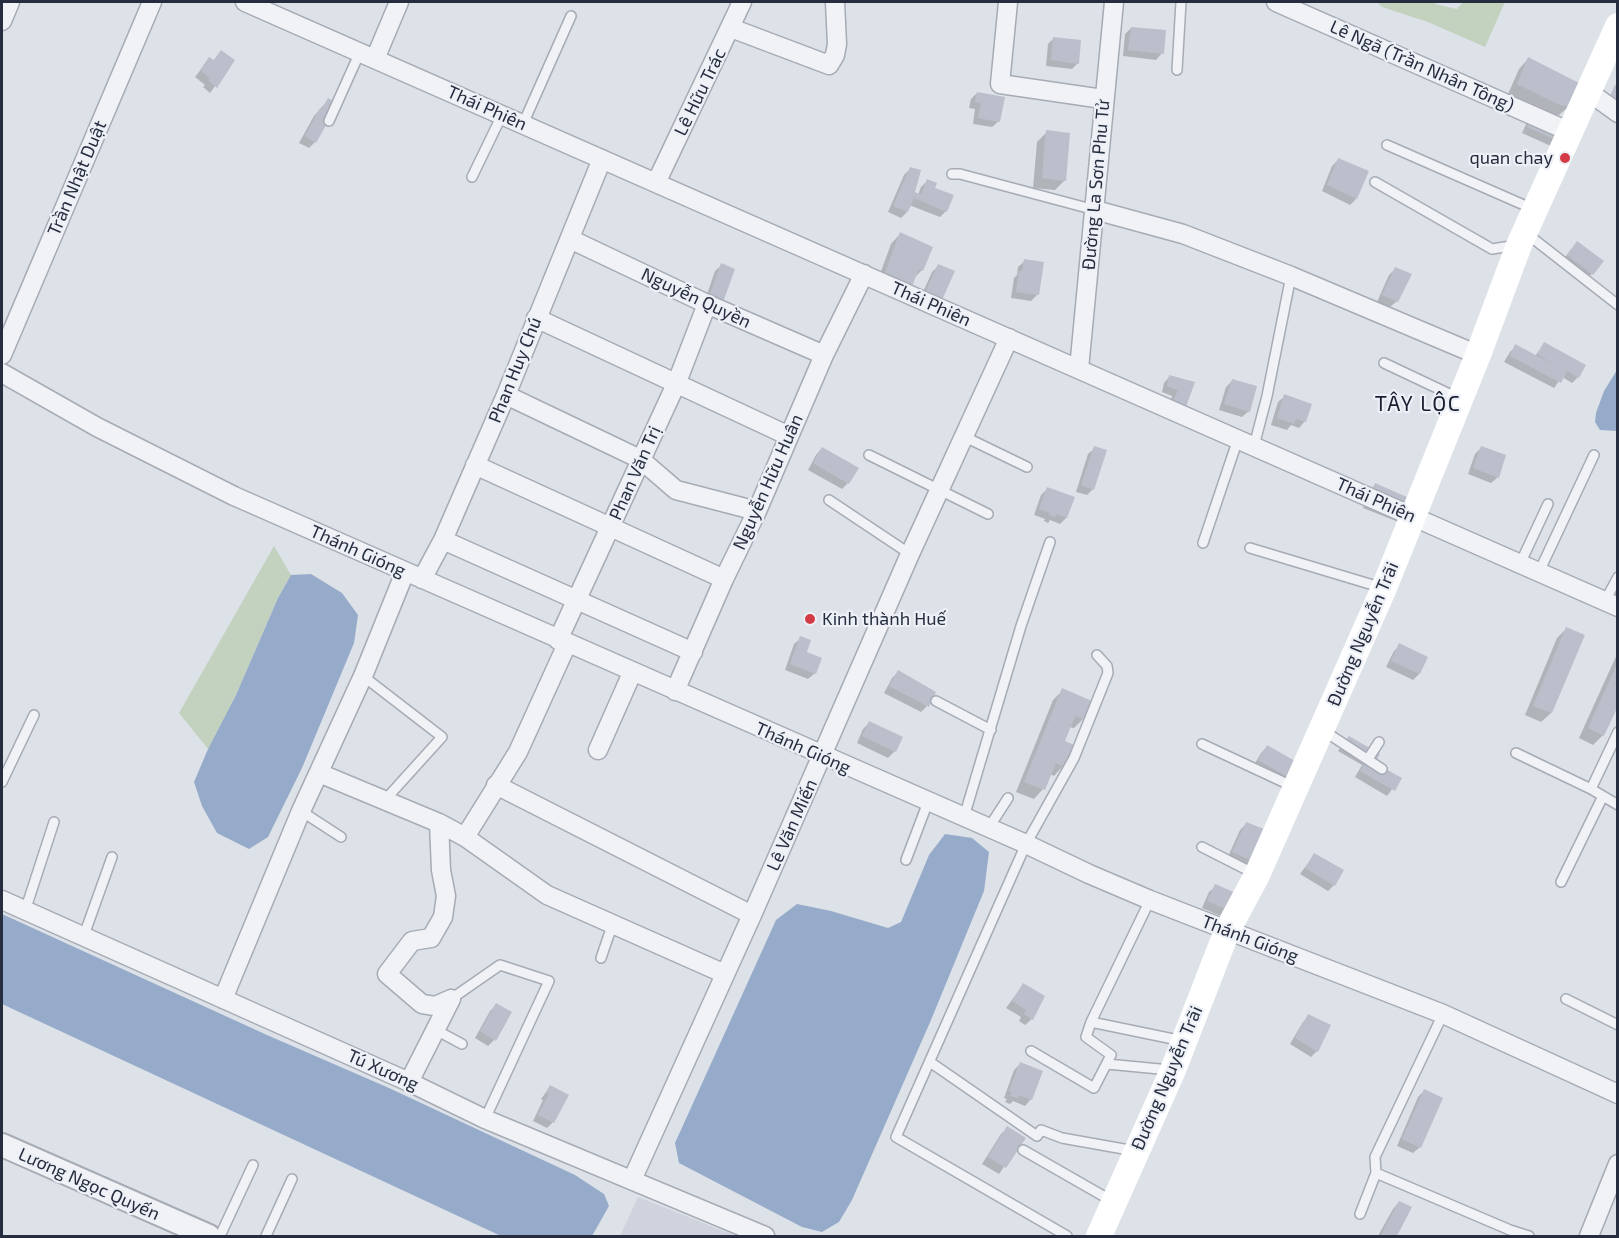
<!DOCTYPE html>
<html>
<head>
<meta charset="utf-8">
<style>
	body { margin:0 }
	#map { position:relative; width:1619px; height:1238px; overflow:hidden; background:#dde1e8; font-family:"Exo 2",sans-serif }
	canvas { display:block }
	.frame { position:absolute; inset:0; border:3px solid #262d3f; pointer-events:none }
</style>
</head>
<body>
<div id="map">
<canvas width="1619" height="1238"></canvas>
<div class="frame"></div>
</div>
<script>
const ctx = document.querySelector('canvas').getContext('2d');
ctx.lineJoin = 'round';
function paint(path, color) { ctx.fillStyle = color; ctx.fill(path, 'evenodd'); }
const shape = rows => new Path2D(rows.map(r => 'M' + r).join(''));
function trace(path, color, width, dash) { ctx.strokeStyle = color; ctx.lineWidth = width; ctx.lineCap = dash ? 'butt' : 'round'; ctx.setLineDash(dash || []); ctx.stroke(path); }
function label(font, color, halo, rows, align = 'center') {
  ctx.font = font + ' "Exo 2",sans-serif'; ctx.lineWidth = 4.5; ctx.setLineDash([]); ctx.textBaseline = 'middle'; ctx.strokeStyle = halo; ctx.fillStyle = color; for (const [text, x, y, turn = 0] of rows) {
    ctx.save(); ctx.translate(x, y); ctx.rotate((+turn || 0) * Math.PI / 180); ctx.textAlign = isNaN(turn) ? turn : align; if (halo) ctx.strokeText(text, 0, 0); ctx.fillText(text, 0, 0); ctx.restore();
  }
}
paint(shape([
	[638,1197,736,1236,620,1236]
]), '#cfd3dd');
paint(shape([
	[1377,2,1431,2,1439,5,1457,9,1463,2,1505,2,1485,47,1428,22,1382,7],
	[274,546,291,575,278,598,236,695,208,749,179,713]
]), '#c2d2be');
paint(shape([
	[1617,370,1617,431,1600,430,1595,422,1596,413,1604,391],
	[311,574,342,593,358,615,354,643,302,768,268,837,249,849,217,833,202,806,194,782,208,749,236,695,278,598,291,575],
	[945,834,972,838,989,852,984,891,931,1020,852,1200,839,1222,822,1232,802,1227,679,1163,675,1143,776,920,797,904,831,911,888,928,901,922,929,855],
	[2,914,267,1035,389,1088,575,1175,604,1194,609,1206,592,1236,501,1236,2,1004]
]), '#96abca');
paint(shape([
	[1131,28,1162,53,1156,60,1123,56,1125,34],
	[1054,38,1078,63,1072,69,1046,66,1048,44],
	[221,52,233,61,210,93,203,87,205,85,195,77,209,59,213,61],
	[1528,59,1568,107,1558,116,1508,94,1519,69],
	[977,93,999,121,992,127,973,124,975,109,969,108,971,99],
	[328,100,315,142,309,148,299,143,314,116],
	[1529,118,1565,125,1553,147,1522,133],
	[1047,132,1065,180,1055,190,1033,188,1037,142],
	[1338,160,1356,199,1350,205,1322,191,1332,166],
	[910,169,913,193,918,195,921,187,927,181,946,211,940,217,909,205,907,212,901,218,888,212,904,175],
	[900,234,922,270,914,278,876,285,891,244],
	[1571,249,1592,274,1586,280,1562,262],
	[1025,261,1037,295,1031,301,1011,298,1014,278,1017,275,1018,267],
	[722,265,733,270,703,306,715,271],
	[938,266,953,272,920,299,932,272],
	[1395,269,1397,301,1390,307,1377,302,1389,275],
	[1544,344,1578,377,1572,383,1562,377,1554,388,1504,362,1510,352,1516,346,1535,356],
	[1170,376,1193,383,1165,415,1172,396,1162,392,1164,383],
	[1233,380,1249,411,1242,417,1219,410,1226,387],
	[1285,396,1305,421,1299,428,1291,425,1287,430,1271,425,1278,402],
	[822,448,848,483,842,489,808,470,816,455],
	[1095,448,1093,489,1087,495,1076,492,1088,454],
	[1481,448,1498,477,1491,483,1468,474,1475,454],
	[1375,485,1401,523,1363,508,1369,491],
	[1047,489,1073,498,1066,518,1060,524,1050,520,1048,523,1044,521,1045,519,1034,515,1041,495],
	[1567,628,1551,713,1541,722,1525,715,1557,638],
	[801,638,815,673,808,679,785,670,794,644],
	[1400,645,1426,657,1419,674,1413,680,1386,667,1394,651],
	[1618,652,1618,702,1603,735,1593,745,1579,738],
	[898,672,927,706,921,712,884,693,892,678],
	[1063,690,1090,701,1083,719,1074,728,1069,727,1063,742,1072,746,1063,766,1054,776,1050,774,1043,789,1034,799,1016,792,1053,700],
	[870,722,895,751,888,758,857,743,863,729],
	[1343,744,1400,779,1387,796,1355,777,1362,765,1338,751],
	[1267,747,1287,776,1281,782,1253,767,1261,753],
	[1246,824,1254,862,1248,868,1227,859,1240,830],
	[1314,855,1334,885,1328,891,1300,874],
	[1216,886,1241,897,1228,919,1202,908,1209,892],
	[1023,985,1032,1019,1025,1025,1019,1021,1021,1017,1006,1008],
	[496,1005,494,1040,488,1046,475,1038,490,1011],
	[1309,1016,1317,1051,1311,1057,1290,1044,1303,1022],
	[1020,1064,1031,1099,1025,1106,1013,1101,1010,1104,1005,1102,1007,1099,1004,1098,1014,1070],
	[550,1087,553,1122,547,1128,533,1121,543,1100,541,1099],
	[1424,1091,1420,1147,1413,1153,1397,1146,1418,1097],
	[1008,1128,1024,1138,999,1174,982,1164,1001,1134],
	[1399,1202,1410,1208,1395,1236,1378,1236,1393,1209]
]), '#0003');
paint(shape([
	[1131,27,1166,30,1164,54,1128,50],
	[1053,37,1081,40,1079,64,1051,60],
	[221,50,235,60,217,88,208,80,210,78,200,70,209,57,214,60],
	[1528,57,1581,84,1569,107,1557,104,1517,84],
	[1615,85,1618,86,1618,102,1609,98],
	[977,92,1005,97,1000,122,978,118,981,103,975,102],
	[328,98,338,104,316,143,305,136,320,108,322,109],
	[1535,110,1561,142,1527,127],
	[1046,130,1070,133,1066,181,1042,178],
	[1338,158,1369,171,1357,199,1327,185],
	[910,167,921,170,915,192,921,195,927,179,937,183,935,188,954,195,947,212,914,198,908,212,893,206],
	[900,232,933,247,923,271,919,269,910,291,884,275],
	[1577,241,1604,261,1593,275,1567,255],
	[1024,259,1044,262,1039,295,1016,292,1019,271,1022,271],
	[721,263,735,269,722,305,708,300],
	[938,264,955,271,942,300,925,293],
	[1395,267,1412,274,1398,302,1382,295],
	[1544,342,1586,365,1579,378,1567,371,1561,383,1510,356,1515,344,1556,366,1537,354],
	[1169,375,1195,382,1183,415,1170,409,1178,390,1167,386],
	[1232,379,1257,386,1250,412,1224,404],
	[1284,394,1312,404,1306,422,1296,419,1294,424,1277,418],
	[1094,446,1107,450,1094,490,1081,485],
	[1481,446,1506,455,1499,478,1473,468],
	[822,447,859,468,849,484,813,463],
	[1375,483,1416,501,1408,518,1368,501],
	[1047,487,1075,497,1067,518,1056,514,1055,517,1049,515,1050,513,1039,509],
	[1566,627,1585,635,1552,713,1533,706],
	[800,636,811,640,807,652,822,658,816,674,790,664],
	[1399,643,1428,657,1420,674,1391,661],
	[1618,662,1618,706,1604,736,1588,728],
	[898,670,936,692,929,707,889,686],
	[1062,688,1092,701,1085,719,1075,716,1065,741,1074,745,1065,767,1056,763,1045,790,1024,782],
	[869,721,903,737,896,752,862,736],
	[1349,736,1380,754,1375,763,1402,778,1395,791,1360,771,1367,758,1343,744],
	[1267,745,1295,761,1288,777,1258,760],
	[1246,822,1269,831,1255,862,1232,852],
	[1314,853,1344,870,1335,886,1305,868],
	[1215,884,1243,896,1235,913,1207,901],
	[1023,983,1045,996,1033,1020,1024,1014,1026,1010,1012,1001],
	[496,1003,512,1012,496,1041,480,1031],
	[1308,1014,1331,1025,1318,1052,1295,1038],
	[1020,1062,1043,1071,1032,1100,1019,1095,1018,1098,1010,1096,1012,1092,1009,1091],
	[550,1085,569,1095,554,1123,538,1115,549,1094,546,1092],
	[1424,1089,1443,1098,1421,1148,1402,1139],
	[1007,1126,1026,1138,1006,1168,988,1157],
	[1399,1201,1412,1207,1397,1236,1384,1236,1381,1235]
]), '#babfcb');
const service = shape([
	[1177,70,1181,2],
	[329,121,360,52],
	[523,124,571,16],
	[1387,145,1533,209],
	[952,174,960,174,1095,210],
	[472,177,502,115],
	[1375,182,1492,249,1517,245],
	[1526,233,1618,305],
	[1384,363,1458,398],
	[963,436,1027,467],
	[1254,446,1267,396,1291,276],
	[869,455,988,514],
	[829,500,910,554],
	[1203,543,1238,439],
	[1250,548,1383,588],
	[1520,564,1548,504],
	[1539,572,1594,455],
	[1605,601,1618,577],
	[363,676,442,737,384,801],
	[936,701,991,730],
	[1324,731,1382,769],
	[1202,744,1294,787],
	[1516,753,1591,789,1618,805],
	[1368,759,1379,742],
	[2,782,34,715],
	[1591,789,1618,732],
	[301,811,341,837],
	[964,817,1021,626,1050,542],
	[988,829,1008,798],
	[1202,847,1255,874],
	[906,860,928,802],
	[1561,882,1603,796],
	[25,911,54,822],
	[83,938,112,857],
	[601,958,613,923],
	[451,999,500,965,549,981,485,1119],
	[1566,999,1618,1025],
	[1091,1022,1183,1041],
	[434,1029,462,1044],
	[1031,1051,1094,1088,1111,1055,1086,1037,1091,1022,1150,900],
	[930,1062,1037,1136,1041,1130,1062,1138,1135,1151],
	[1107,1064,1170,1070],
	[1023,1150,1112,1201],
	[1376,1173,1510,1230,1529,1236],
	[1360,1214,1376,1173,1375,1157,1443,1014],
	[220,1236,253,1165],
	[266,1236,292,1179],
	[1067,1236,896,1137,1026,844,1074,758,1108,673,1107,666,1097,655]
]);
const minor = shape([
	[245,2,1618,607],
	[1008,2,1000,84,1103,99],
	[1276,2,1568,131],
	[2,21,10,2],
	[731,28,829,65,835,55,837,44,835,2],
	[375,59,399,2],
	[1589,92,1618,113],
	[656,183,742,2],
	[1095,210,1183,234,1291,276,1478,355],
	[570,239,707,304,824,355],
	[536,318,789,436],
	[2,355,152,2],
	[1079,369,1114,2],
	[2,373,97,427,234,496,1026,844,1089,874,1150,900,1443,1014,1618,1094],
	[506,395,640,459,676,490,757,511],
	[475,465,724,579],
	[443,540,693,652],
	[422,579,443,540,506,395,602,159],
	[558,640,677,382,707,304],
	[675,691,724,579,757,511,824,355,864,274],
	[598,750,632,673],
	[319,773,439,823,465,837,547,895,725,974],
	[496,785,752,915],
	[439,823,441,870,446,896,443,917,431,938,412,941,387,974,422,1004,435,1006,451,999],
	[465,837,518,752,567,644],
	[2,900,409,1082,485,1119,765,1236],
	[223,999,301,811,363,676,405,572],
	[409,1082,451,999],
	[632,1180,752,915,910,554,1009,338],
	[1589,1236,1618,1164]
]);
const tertiary = shape([
	[2,1145,209,1236]
]);
trace(service, '#a6abb5', 12);
trace(minor, '#a6abb5', 21);
trace(tertiary, '#a6abb5', 26);
trace(service, '#f0f2f6', 9);
trace(minor, '#f0f2f6', 18);
trace(tertiary, '#f0f2f6', 22);
trace(shape([
	[1099,1236,1173,1070,1227,931,1257,875,1384,588,1478,355,1519,245,1618,26]
]), '#fff', 26);
for (const [x, y, r, color] of [
	[1565,158,6,"#d43b45"],
	[810,619,6,"#d43b45"]
]) { const dot = new Path2D(); dot.arc(x, y, r, 0, 2 * Math.PI); ctx.fillStyle = color; ctx.fill(dot); trace(dot, '#edf0f6', 2); }
label('18px', '#262d3f', '#edf0f6', [
	["Lê Ngã (Trần Nhân Tông)",1422,66,24],
	["Lê Hữu Trác",700,92,-64],
	["Thái Phiên",487,108,24],
	["Trần Nhật Duật",77,178,-67],
	["Đường La Sơn Phu Tử",1096,185,-85],
	["Nguyễn Quyền",696,298,25],
	["Thái Phiên",931,304,24],
	["Phan Huy Chú",515,370,-68],
	["Phan Văn Trị",635,473,-66],
	["Nguyễn Hữu Huân",768,482,-66],
	["Thái Phiên",1376,500,24],
	["Thánh Gióng",358,551,24],
	["Đường Nguyễn Trãi",1363,634,-67],
	["Thánh Gióng",803,748,24],
	["Lê Văn Miến",792,825,-66],
	["Thánh Gióng",1250,939,21],
	["Tú Xương",383,1070,24],
	["Đường Nguyễn Trãi",1167,1078,-67],
	["Lương Ngọc Quyến",89,1184,24]
]);
label('18px', '#262d3f', '#edf0f6', [
	["quan chay",1553,158],
	["Kinh thành Huế",822,619,"left"]
], 'right');
ctx.letterSpacing = '1.5px';
label('21px', '#191e30', '#edf0f6', [
	["TÂY LỘC",1418,404]
]);
ctx.letterSpacing = '0px';
</script>
</body>
</html>
